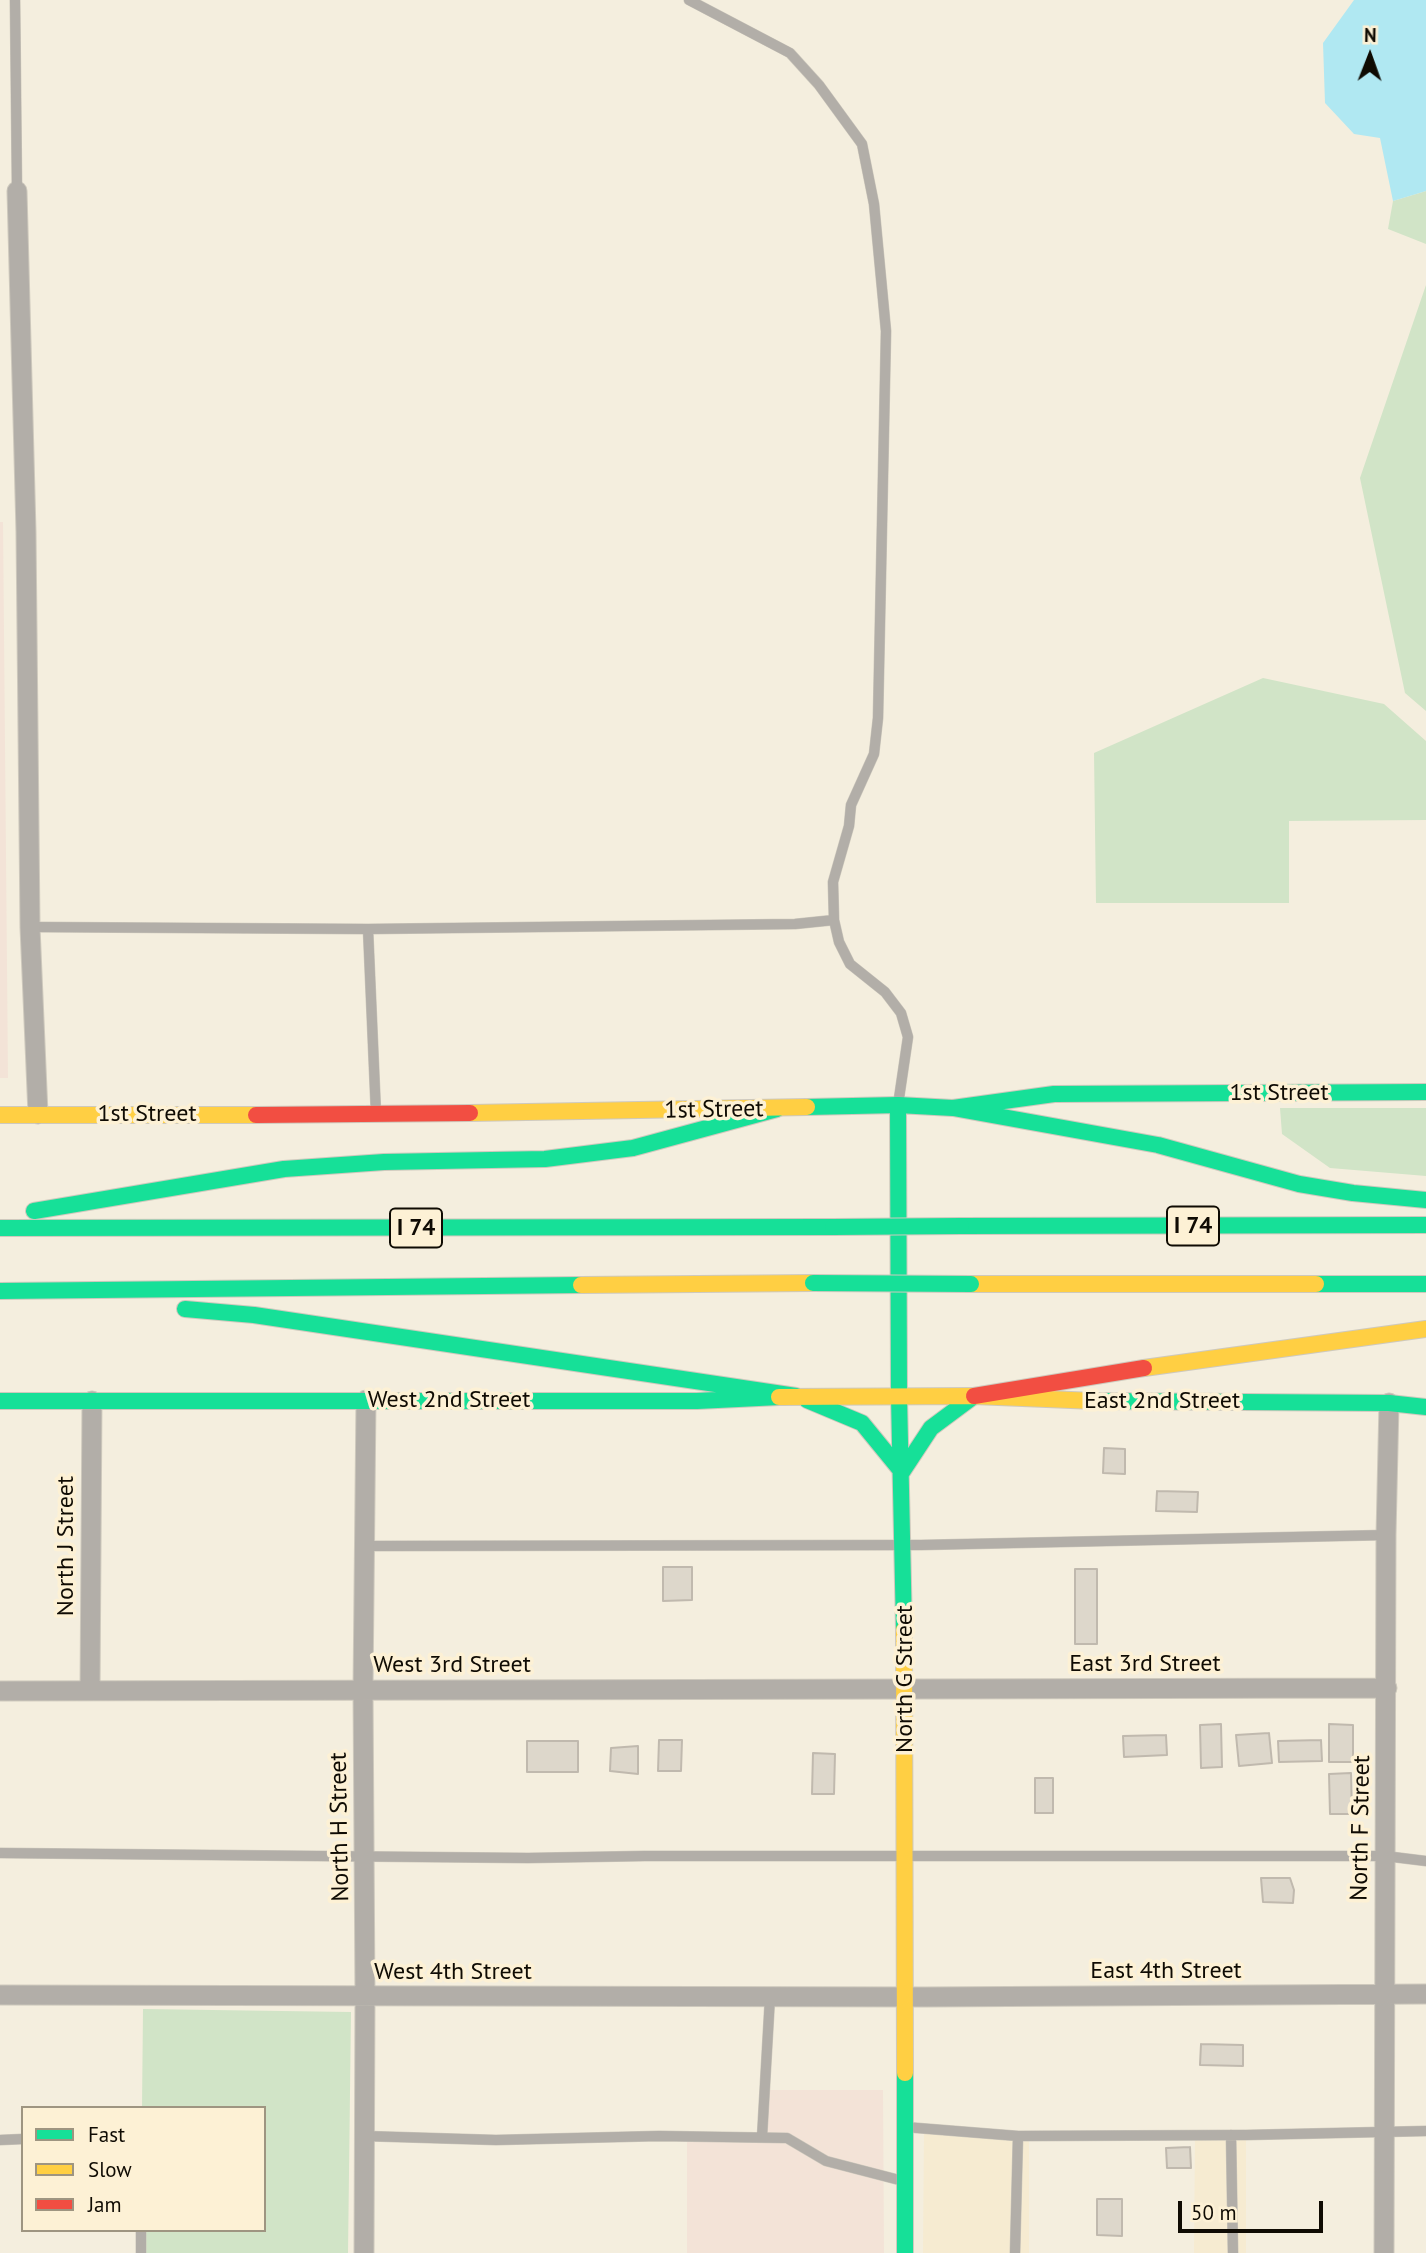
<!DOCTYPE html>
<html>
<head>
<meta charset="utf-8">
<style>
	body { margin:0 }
	#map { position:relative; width:1426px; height:2253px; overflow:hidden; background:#f4eede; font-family:"PT Sans",sans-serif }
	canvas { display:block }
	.legend { position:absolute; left:21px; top:2106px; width:245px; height:126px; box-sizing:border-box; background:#fdf1d5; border:2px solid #9e9581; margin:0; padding:9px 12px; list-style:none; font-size:21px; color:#0f0b03 }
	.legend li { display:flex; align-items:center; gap:14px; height:35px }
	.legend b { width:35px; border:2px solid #9e9581 }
	.north { position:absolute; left:1335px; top:21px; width:70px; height:70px; -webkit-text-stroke:5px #fdf1d5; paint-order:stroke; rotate:1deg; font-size:19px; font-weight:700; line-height:28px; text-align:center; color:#0f0b03 }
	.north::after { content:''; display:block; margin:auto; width:24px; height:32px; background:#0f0b03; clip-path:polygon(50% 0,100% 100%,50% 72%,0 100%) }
	.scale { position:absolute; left:1178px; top:2201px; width:145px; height:32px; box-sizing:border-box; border:4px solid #0f0b03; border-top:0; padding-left:9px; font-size:21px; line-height:24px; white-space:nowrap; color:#0f0b03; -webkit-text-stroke:5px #fdf1d5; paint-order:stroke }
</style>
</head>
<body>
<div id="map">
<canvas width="1426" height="2253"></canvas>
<ul class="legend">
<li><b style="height:9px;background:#16e098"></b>Fast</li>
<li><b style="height:9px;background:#ffcf43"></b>Slow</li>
<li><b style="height:9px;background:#f24e42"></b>Jam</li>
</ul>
<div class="north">N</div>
<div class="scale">50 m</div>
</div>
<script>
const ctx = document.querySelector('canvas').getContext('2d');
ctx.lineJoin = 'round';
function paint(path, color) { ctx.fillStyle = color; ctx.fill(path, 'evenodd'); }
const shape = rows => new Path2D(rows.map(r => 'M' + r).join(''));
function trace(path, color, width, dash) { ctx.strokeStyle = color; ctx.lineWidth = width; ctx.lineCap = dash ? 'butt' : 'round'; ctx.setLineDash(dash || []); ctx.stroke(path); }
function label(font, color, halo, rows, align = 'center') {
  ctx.font = font + ' "PT Sans",sans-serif'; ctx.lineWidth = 7; ctx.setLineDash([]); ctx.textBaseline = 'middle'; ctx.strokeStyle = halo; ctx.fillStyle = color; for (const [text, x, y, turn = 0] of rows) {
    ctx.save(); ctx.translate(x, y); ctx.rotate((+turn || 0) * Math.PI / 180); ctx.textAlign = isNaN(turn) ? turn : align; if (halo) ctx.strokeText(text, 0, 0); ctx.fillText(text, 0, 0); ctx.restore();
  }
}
paint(shape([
	[924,2129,1029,2136,1029,2253,923,2253],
	[1195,2135,1246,2135,1246,2253,1194,2253]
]), '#f6ebd1');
paint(shape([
	[0,522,3,522,8,1078,0,1078],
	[764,2090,883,2090,884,2253,687,2253,687,2136,761,2137]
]), '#f3e3d7');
paint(shape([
	[1426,191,1426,244,1388,229,1393,201],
	[1426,285,1426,711,1405,693,1360,478],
	[1263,678,1384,704,1426,741,1426,820,1289,821,1289,903,1096,903,1094,753],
	[1280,1108,1426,1108,1426,1176,1330,1168,1282,1134],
	[143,2009,351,2012,348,2253,141,2253,141,2230,264,2230,264,2108,142,2108]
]), '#d1e4c7');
paint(shape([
	[1354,0,1426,0,1426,191,1393,201,1380,138,1354,134,1325,103,1323,43]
]), '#b0e8f2');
const building = shape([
	[1104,1448,1125,1449,1125,1474,1103,1473,1104,1448],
	[1157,1491,1198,1492,1197,1512,1156,1511,1157,1491],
	[663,1567,692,1567,692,1600,663,1601,663,1567],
	[1075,1569,1097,1569,1097,1644,1075,1644,1075,1569],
	[1221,1724,1222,1767,1201,1768,1200,1725,1221,1724],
	[1329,1724,1353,1725,1353,1762,1329,1762,1329,1724],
	[1269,1733,1272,1763,1239,1766,1236,1735,1269,1733],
	[1166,1735,1167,1755,1124,1757,1123,1736,1166,1735],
	[659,1740,682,1740,681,1771,658,1771,659,1740],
	[1321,1740,1322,1761,1279,1762,1278,1741,1321,1740],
	[527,1741,578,1741,578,1772,527,1772,527,1741],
	[638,1746,638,1774,610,1771,611,1748,638,1746],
	[813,1753,835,1754,834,1794,812,1794,813,1753],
	[1351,1773,1352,1814,1330,1814,1329,1774,1351,1773],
	[1035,1778,1053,1778,1053,1813,1035,1813,1035,1778],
	[1261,1878,1290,1878,1294,1890,1293,1903,1263,1902,1261,1878],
	[1201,2044,1243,2045,1243,2066,1200,2065,1201,2044],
	[1190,2147,1191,2168,1167,2168,1166,2148,1190,2147],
	[1097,2199,1122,2199,1122,2236,1097,2235,1097,2199]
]);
paint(building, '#ddd7cb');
trace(building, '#c0b9ae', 2);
const lane = shape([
	[15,0,17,191],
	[689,0,790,53,819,85,862,144,874,204,886,331,878,718,874,754,851,805,849,826,833,882,834,920,839,942,850,964,885,992,901,1013,908,1037,898,1105],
	[30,927,368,929,795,924,834,920],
	[368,929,376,1114],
	[366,1546,921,1545,1386,1535],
	[0,1853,528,1858,645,1856,1385,1856,1426,1861],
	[905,2127,1018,2136,1246,2135,1426,2131],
	[1231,2135,1233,2253],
	[364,2136,496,2140,659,2136,787,2138,826,2161,903,2181],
	[762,2137,770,1997],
	[0,2140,23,2139],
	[141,2253,141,2230],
	[1015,2253,1018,2136]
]);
const street = shape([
	[17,191,26,532,30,927,38,1114],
	[0,1691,1387,1688],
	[90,1691,92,1401],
	[0,1995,925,1997,1426,1994],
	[364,2253,365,1996,363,1689,366,1400],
	[1384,2253,1386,1535,1389,1403]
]);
const fast = shape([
	[898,1105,899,1396,904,1630],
	[807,1107,898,1105,953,1108,1054,1094,1426,1092],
	[953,1108,1158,1145,1299,1184,1353,1193,1426,1200],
	[34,1211,284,1169,384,1162,545,1159,633,1148,777,1109],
	[961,1226,1426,1225],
	[0,1228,833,1227],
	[1316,1284,1426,1284],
	[0,1291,581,1285],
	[185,1309,254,1315,796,1396],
	[807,1400,862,1423,902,1472,931,1428,974,1396],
	[0,1401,697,1401,779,1397],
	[1095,1401,1389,1403,1426,1407],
	[905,2073,905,2253]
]);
const slow = shape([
	[470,1113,807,1107],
	[0,1115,256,1115],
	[971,1284,1316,1284],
	[581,1285,813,1283],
	[1144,1368,1426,1329],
	[779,1397,974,1396,1095,1401],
	[904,1630,905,2073]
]);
const jam = shape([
	[256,1115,470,1113],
	[974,1396,1144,1368]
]);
trace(lane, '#cec9bd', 11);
trace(street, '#cec9bd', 21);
trace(fast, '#cec9bd', 18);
trace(slow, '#cec9bd', 18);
trace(jam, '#cec9bd', 18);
trace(lane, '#b2aea8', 10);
trace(street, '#b2aea8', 19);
trace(fast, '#16e098', 16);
trace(slow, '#ffcf43', 16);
trace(jam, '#f24e42', 16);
const fastBridge = shape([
	[833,1227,961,1226],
	[813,1283,971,1284]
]);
trace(fastBridge, '#cec9bd', 18, []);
trace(fastBridge, '#16e098', 16);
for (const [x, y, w] of [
	[1193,1226,52],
	[416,1228,52]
]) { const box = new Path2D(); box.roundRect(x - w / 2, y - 19.5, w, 39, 5); ctx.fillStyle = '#fdf1d5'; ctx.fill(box); trace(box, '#0f0b03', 2); }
label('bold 23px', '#0f0b03', null, [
	["I 74",1193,1226],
	["I 74",416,1228]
]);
label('24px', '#0f0b03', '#fdf1d5', [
	["1st Street",1279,1093],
	["1st Street",714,1110,-1],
	["1st Street",147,1114],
	["West 2nd Street",449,1400],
	["East 2nd Street",1162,1401],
	["North J Street",66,1546,-90],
	["East 3rd Street",1145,1664],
	["West 3rd Street",452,1665],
	["North G Street",905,1679,-90],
	["North H Street",340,1827,-91],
	["North F Street",1361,1828,-89],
	["East 4th Street",1166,1971],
	["West 4th Street",453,1972]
]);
</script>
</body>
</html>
